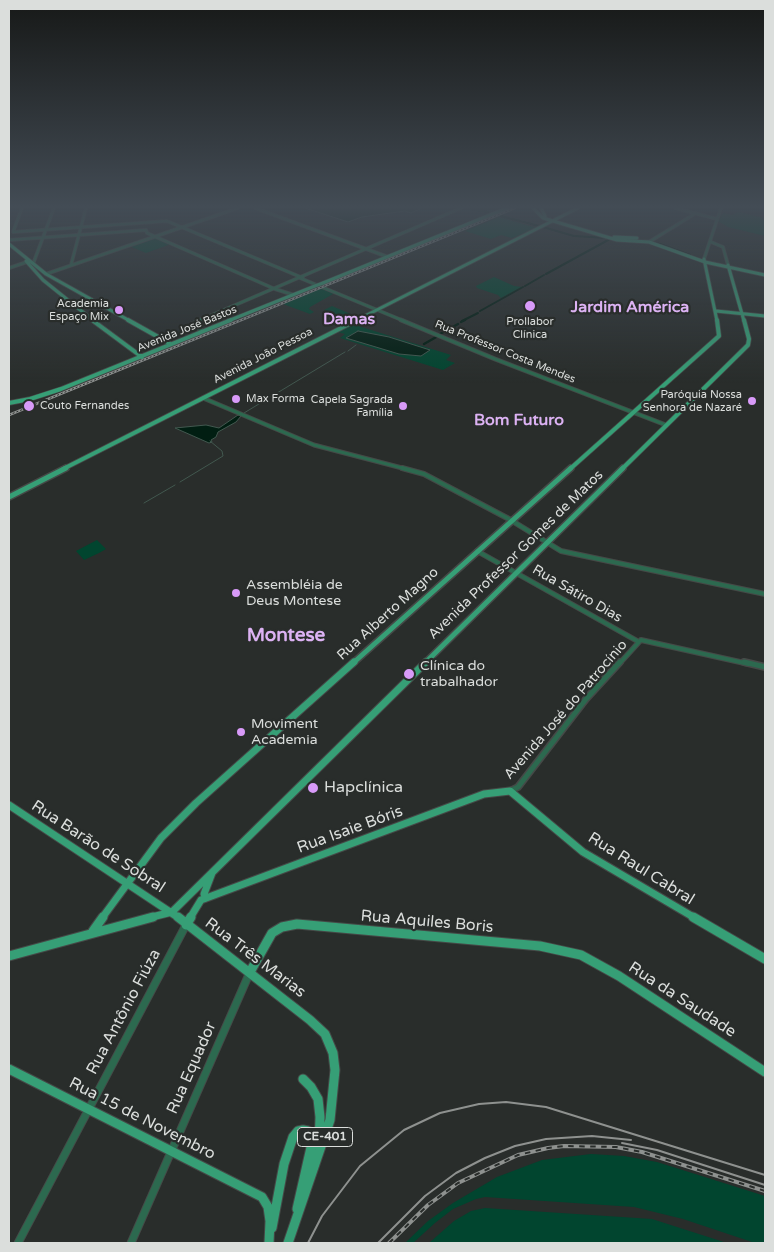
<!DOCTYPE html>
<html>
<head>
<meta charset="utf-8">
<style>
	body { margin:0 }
	#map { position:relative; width:774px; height:1252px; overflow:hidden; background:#292d2b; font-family:"Varela Round",sans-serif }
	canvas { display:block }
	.frame { position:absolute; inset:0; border:10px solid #dbdedc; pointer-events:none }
</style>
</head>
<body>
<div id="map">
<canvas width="774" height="1252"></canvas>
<div class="frame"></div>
</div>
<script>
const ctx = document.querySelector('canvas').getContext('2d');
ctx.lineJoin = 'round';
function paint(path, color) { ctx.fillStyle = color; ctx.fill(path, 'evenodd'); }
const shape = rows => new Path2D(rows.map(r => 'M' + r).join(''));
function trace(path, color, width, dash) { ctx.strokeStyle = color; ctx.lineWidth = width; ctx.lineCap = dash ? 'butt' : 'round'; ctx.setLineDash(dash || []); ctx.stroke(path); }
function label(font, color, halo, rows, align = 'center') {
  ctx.font = font + ' "Varela Round",sans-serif'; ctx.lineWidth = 4.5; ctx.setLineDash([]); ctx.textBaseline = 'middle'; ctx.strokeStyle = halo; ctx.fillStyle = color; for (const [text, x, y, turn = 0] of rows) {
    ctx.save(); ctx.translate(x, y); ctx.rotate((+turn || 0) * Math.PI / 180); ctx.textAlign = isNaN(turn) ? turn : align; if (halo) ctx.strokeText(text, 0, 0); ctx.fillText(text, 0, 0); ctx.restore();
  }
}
paint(shape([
	[739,212,764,218,762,219,765,221,765,236,728,227,718,221,723,213,732,215],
	[499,217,537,228,512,238,501,235,491,239,465,231],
	[155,237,171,244,146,253,129,246],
	[494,277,514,286,522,287,501,298,498,295,477,288,476,286],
	[322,288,335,293,310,307,309,309,314,312,310,314,283,304],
	[332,306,358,317,349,322,333,315,328,317,322,314,327,311,324,310],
	[352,324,451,355,446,360,455,363,443,370,340,338,345,334,337,332],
	[97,540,106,549,99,553,84,560,76,551],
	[591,1154,624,1156,657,1162,765,1196,765,1243,755,1243,683,1219,634,1207,485,1197,476,1199,453,1209,435,1223,413,1243,405,1243,428,1221,453,1203,497,1177,542,1160],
	[485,1208,652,1219,727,1243,429,1243,454,1221,471,1211]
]), '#01452f');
const water = shape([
	[305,208,422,208,411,213,405,211,362,217,348,222,305,208],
	[358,331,389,337,430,350,421,356,399,354,346,338,358,331],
	[238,415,241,416,236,422,218,432,216,437,211,440,212,442,209,443,175,428,206,425,219,428,238,415]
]);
paint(water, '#011e12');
trace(water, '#42584f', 1);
trace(shape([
	[348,351,356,345],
	[244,413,345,352],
	[180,482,223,456,222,451,210,441],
	[144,503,175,485]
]), '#42584f', 1);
trace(shape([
	[464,208,488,212],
	[501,216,539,226],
	[543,227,574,236,607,238],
	[634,239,660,244,690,255],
	[546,274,610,239],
	[525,286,544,275],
	[480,311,523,287],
	[462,321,478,313]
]), '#011e12', 2);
trace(shape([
	[461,322,465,320],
	[440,334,458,324],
	[424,344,438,336]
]), '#011e12', 2.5);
const minorFar4 = shape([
	[22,208,13,232,167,221,303,278],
	[255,208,388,257],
	[675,208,717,219],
	[146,230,147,233,275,289,294,295],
	[9,240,146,230],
	[649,242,696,213],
	[711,242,723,247,728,265],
	[704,259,721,208],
	[33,264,54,208],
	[71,265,86,208],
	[9,268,27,262],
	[46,274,238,208],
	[300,278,404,321],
	[198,321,461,208]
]);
const minorFar3 = shape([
	[401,320,495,359,666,425],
	[192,324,201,320],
	[192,324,201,330,200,333],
	[203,398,314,445,406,469]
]);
const minorFar2 = shape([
	[402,468,424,474,509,519,561,551,765,594],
	[477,551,639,642,619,664],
	[641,640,749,664]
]);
const minorFar1 = shape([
	[744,662,765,667],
	[510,791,518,787,586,699,620,662]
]);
const minor = shape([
	[18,1243,186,925],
	[131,1243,250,972]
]);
const majorFar4 = shape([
	[533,208,543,218,617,240,649,242,705,262,765,275],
	[541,208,545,216],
	[614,237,637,238],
	[9,244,46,274,130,321],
	[704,259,717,321],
	[26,261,43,280,94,321],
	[728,265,744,321],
	[323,283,507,208],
	[716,311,765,316],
	[228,321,315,286],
	[355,321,578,208]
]);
const majorFar3 = shape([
	[92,320,142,357],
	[128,320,169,343],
	[9,403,30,399,61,389,231,320],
	[63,469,357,320],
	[570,469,719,336,717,320],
	[622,469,748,345,749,339,744,320]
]);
const majorFar2 = shape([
	[9,497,66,468],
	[352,664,571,468],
	[424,664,623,468]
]);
const majorFar1 = shape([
	[9,805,179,918],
	[206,898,204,894,212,873],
	[102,918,161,838,196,803,354,662],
	[148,918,172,912,426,662],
	[190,918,201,900,484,794,510,791,583,852,695,918]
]);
const major = shape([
	[178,917,310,1020,325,1034,333,1053,335,1070,330,1120,288,1243],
	[693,917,765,959],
	[186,925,191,917],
	[93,931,103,917],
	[9,956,153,917],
	[250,972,272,933,282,927,297,924,540,946,581,955,619,976,765,1072],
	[9,1069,262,1197,268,1207,270,1221,269,1243],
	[303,1079,311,1087,318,1099,320,1117,319,1147],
	[272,1228,284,1164,293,1137,298,1131,303,1130,308,1131,312,1143,297,1209]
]);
trace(minorFar4, '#454947', 4);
trace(minorFar3, '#454947', 5);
trace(minorFar2, '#454947', 6);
trace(minorFar1, '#454947', 8);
trace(minor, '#454947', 9);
trace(majorFar4, '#454947', 4.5);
trace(majorFar3, '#454947', 5.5);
trace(majorFar2, '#454947', 8);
trace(majorFar1, '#454947', 9);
trace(major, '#454947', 11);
trace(minorFar4, '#2c694f', 2.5);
trace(minorFar3, '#2c694f', 3);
trace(minorFar2, '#2c694f', 4);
trace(minorFar1, '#2c694f', 5);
trace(minor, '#2c694f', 7);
trace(majorFar4, '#369f76', 3);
trace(majorFar3, '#369f76', 4);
trace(majorFar2, '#369f76', 5);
trace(majorFar1, '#369f76', 7);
trace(major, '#369f76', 9);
trace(shape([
	[622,1143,657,1150,765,1185],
	[308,1243,322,1216,360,1166,404,1130,440,1113,479,1104,506,1102,546,1107,765,1175],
	[378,1243,425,1196,456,1173,485,1158,515,1146,546,1139,592,1136,631,1140]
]), '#8e918f', 2);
const railFar1 = shape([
	[9,415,515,208]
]);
const rail = shape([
	[389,1243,428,1205,458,1183,518,1155,548,1148,564,1146,616,1147,642,1152,765,1191]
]);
trace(railFar1, '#8e918f', 2.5);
trace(rail, '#8e918f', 4);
trace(railFar1, '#292d2b', 1, [2]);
trace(rail, '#292d2b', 2, [5.5]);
const majorBridge = shape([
	[315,286,323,283]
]);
trace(majorBridge, '#454947', 4.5, []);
trace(majorBridge, '#369f76', 3);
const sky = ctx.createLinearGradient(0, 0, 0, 383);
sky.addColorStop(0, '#171918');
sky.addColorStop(0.54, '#434c55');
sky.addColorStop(1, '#434c5500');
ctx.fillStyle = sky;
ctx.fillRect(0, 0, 774, 383);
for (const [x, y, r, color] of [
	[530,306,6,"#d89af8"],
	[119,310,5,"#d89af8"],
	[236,399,5,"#d89af8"],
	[752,401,5,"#d89af8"],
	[29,406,6,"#d89af8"],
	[403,406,5,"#d89af8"],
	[236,593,5,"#d89af8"],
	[409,674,6,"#d89af8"],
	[241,732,5,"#d89af8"],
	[313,788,6,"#d89af8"]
]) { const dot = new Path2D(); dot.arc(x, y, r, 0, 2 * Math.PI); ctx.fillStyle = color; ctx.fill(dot); trace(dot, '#292d2b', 2); }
label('11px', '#dbdedc', '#292d2b', [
	["Academia",109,304],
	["Espaço Mix",109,317],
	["Prollabor",530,322,"center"],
	["Clínica",530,335,"center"],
	["Paróquia Nossa",742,395],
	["Senhora de Nazaré",742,408],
	["Max Forma",246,399,"left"],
	["Capela Sagrada",393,400],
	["Família",393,413],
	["Couto Fernandes",40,406,"left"]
], 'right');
label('11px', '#dbdedc', '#292d2b', [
	["Avenida José Bastos",187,329,-22],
	["Rua Professor Costa Mendes",505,352,22],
	["Avenida João Pessoa",263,356,-27]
]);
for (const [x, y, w] of [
	[325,1137,55]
]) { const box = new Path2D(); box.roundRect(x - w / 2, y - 9.5, w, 19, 4); ctx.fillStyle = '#292d2b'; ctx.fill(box); trace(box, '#dbdedc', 1); }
label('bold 12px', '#dbdedc', null, [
	["CE-401",325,1137]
]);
label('14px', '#dbdedc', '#292d2b', [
	["Avenida Professor Gomes de Matos",516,555,-44],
	["Rua Sátiro Dias",577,594,30],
	["Rua Alberto Magno",388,614,-42],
	["Avenida José do Patrocínio",566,710,-49]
]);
label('14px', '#dbdedc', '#292d2b', [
	["Assembléia de",246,585],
	["Deus Montese",246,601],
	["Clínica do",420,666],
	["trabalhador",420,682],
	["Moviment",251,724],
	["Academia",251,740]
], 'left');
label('bold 16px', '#dcb2f3', '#292d2b', [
	["Jardim América",630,308],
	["Damas",349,320],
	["Bom Futuro",519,421]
]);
label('16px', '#dbdedc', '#292d2b', [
	["Hapclínica",324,788]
], 'left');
label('16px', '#dbdedc', '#292d2b', [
	["Rua Isaie Bóris",350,830,-20],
	["Rua Barão de Sobral",98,847,33],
	["Rua Raul Cabral",641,869,32],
	["Rua Aquiles Boris",427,922,5],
	["Rua Três Marias",255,958,37],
	["Rua da Saudade",682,1000,33],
	["Rua Antônio Fiúza",124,1012,-62],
	["Rua Equador",192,1068,-66],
	["Rua 15 de Novembro",142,1119,27]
]);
label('bold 19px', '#dcb2f3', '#292d2b', [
	["Montese",286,636]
]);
</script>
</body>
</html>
